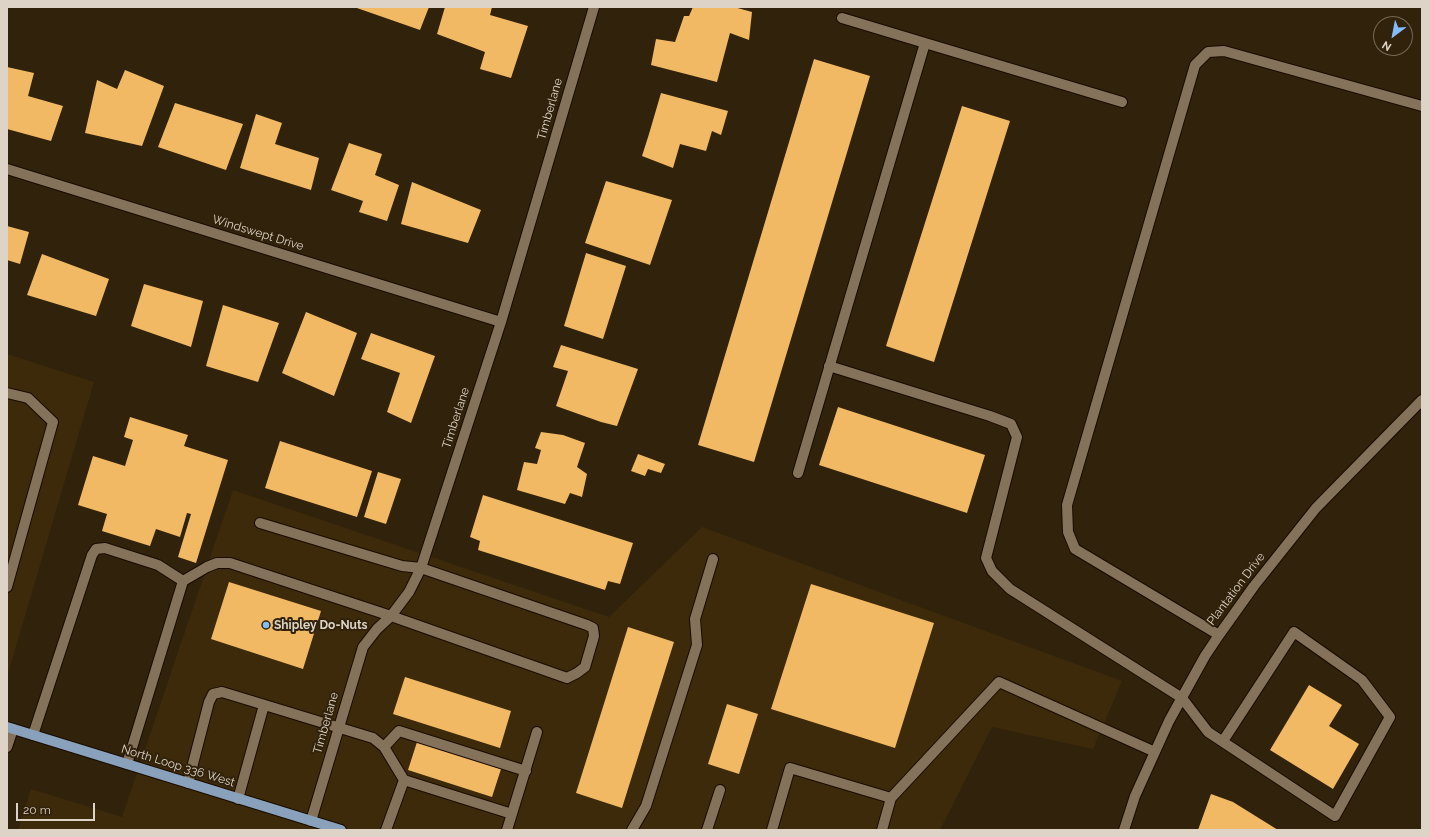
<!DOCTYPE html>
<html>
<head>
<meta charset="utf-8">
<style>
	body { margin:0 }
	#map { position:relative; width:1429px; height:837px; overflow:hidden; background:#31220b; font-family:Raleway,sans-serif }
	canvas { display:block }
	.frame { position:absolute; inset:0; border:8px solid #ddd3c6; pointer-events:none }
	.north { position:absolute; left:1373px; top:16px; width:40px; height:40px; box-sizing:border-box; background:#31220b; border:1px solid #766956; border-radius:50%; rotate:212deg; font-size:11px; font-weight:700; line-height:16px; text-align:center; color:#ddd3c6 }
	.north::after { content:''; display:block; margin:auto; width:14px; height:18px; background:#83bcfb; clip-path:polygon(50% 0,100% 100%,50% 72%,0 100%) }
	.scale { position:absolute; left:16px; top:803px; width:79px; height:18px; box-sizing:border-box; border:2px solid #ddd3c6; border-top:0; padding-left:5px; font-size:12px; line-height:14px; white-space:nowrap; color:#ddd3c6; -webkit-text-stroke:3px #31220b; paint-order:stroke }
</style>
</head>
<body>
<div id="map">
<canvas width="1429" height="837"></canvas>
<div class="frame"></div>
<div class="north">N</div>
<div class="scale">20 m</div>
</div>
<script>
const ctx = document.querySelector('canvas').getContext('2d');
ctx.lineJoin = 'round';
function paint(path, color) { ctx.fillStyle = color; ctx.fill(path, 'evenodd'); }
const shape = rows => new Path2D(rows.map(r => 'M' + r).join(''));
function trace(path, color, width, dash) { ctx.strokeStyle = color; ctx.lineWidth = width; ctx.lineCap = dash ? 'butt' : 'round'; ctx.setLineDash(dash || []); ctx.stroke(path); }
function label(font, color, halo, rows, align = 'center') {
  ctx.font = font + ' Raleway,sans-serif'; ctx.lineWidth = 4; ctx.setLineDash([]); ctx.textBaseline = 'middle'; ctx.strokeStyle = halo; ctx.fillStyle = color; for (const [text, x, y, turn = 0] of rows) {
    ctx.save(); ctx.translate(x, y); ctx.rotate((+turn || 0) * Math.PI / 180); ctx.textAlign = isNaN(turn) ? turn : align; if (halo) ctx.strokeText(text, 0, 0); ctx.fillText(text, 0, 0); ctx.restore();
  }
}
paint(shape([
	[7,354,94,382,7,677],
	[233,490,609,617,702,527,1122,681,1093,749,992,727,940,830,18,830,31,789,122,817]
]), '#3d2a0b');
paint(shape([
	[354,7,429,7,420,30],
	[445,7,492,7,490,15,528,26,511,78,480,69,485,52,437,34],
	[693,7,734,7,752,12,749,40,730,33,717,82,651,65,656,39,675,42,684,16,689,16],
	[814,59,870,76,754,462,698,445],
	[7,67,34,73,28,96,63,106,51,141,7,129],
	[125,70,164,86,142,146,85,133,97,80,117,89],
	[661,93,728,111,721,135,712,131,706,151,680,144,673,168,642,156,649,134],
	[175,103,243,124,226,170,158,147],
	[962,106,1010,121,934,362,886,346],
	[256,114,282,123,275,144,319,158,311,190,240,168],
	[349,143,382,154,375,175,399,185,387,221,359,212,363,201,331,190],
	[606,181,672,200,650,265,585,243],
	[412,182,481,210,468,243,401,224],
	[7,226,29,232,20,264,7,260],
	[586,253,626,266,603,339,564,326],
	[42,254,109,279,96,316,27,295],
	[144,284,203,301,191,347,131,326],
	[223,305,279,323,258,382,206,366],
	[306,312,357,333,334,396,282,373],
	[371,333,435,356,411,423,387,412,400,373,361,359],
	[561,345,638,369,617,426,601,422,556,406,568,371,553,367],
	[838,407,985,455,967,513,819,465],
	[130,417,188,435,184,446,228,460,196,563,178,557,191,514,187,513,180,537,156,529,150,546,102,531,107,514,78,505,93,456,125,466,133,440,124,437],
	[541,432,563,435,585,443,577,467,587,474,582,497,570,493,565,504,517,490,524,462,537,464,541,450,535,448],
	[280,441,372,471,357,517,265,488],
	[638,454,665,464,661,473,648,469,645,476,631,471],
	[378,472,401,479,386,524,364,517],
	[483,495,633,543,620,584,608,581,605,590,478,550,480,541,470,537],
	[229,582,321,611,303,669,211,639],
	[811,584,934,623,895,748,771,709],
	[628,627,674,642,622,808,576,793],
	[405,677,511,711,500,748,393,714],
	[1309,685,1342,705,1329,726,1359,744,1333,789,1270,750],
	[727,704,758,714,739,774,708,764],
	[417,742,501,769,492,797,408,770],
	[1211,794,1233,802,1278,830,1198,830]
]), '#f2b965');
const minor = shape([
	[842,18,925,43],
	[7,169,501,322],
	[829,366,990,416,1011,424,1017,437,986,558,992,571,1010,589,1182,698,1208,732,1335,816,1390,717,1362,680,1294,632,1223,741],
	[7,393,28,398,53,422,7,587],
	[798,473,925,43,1122,102],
	[1219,635,1075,549,1068,532,1067,505,1195,65,1208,52,1224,51,1422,106],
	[33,735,92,555,96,549,105,548,158,565,183,581],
	[7,747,13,729],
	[384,747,399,731,526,771],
	[127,764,183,581,207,567,217,563,230,563,391,616,567,678,577,673,585,667,594,636,593,628,587,625,421,568,402,566,260,523],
	[404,780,512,814],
	[188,783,209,702,213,694,222,692,373,738,384,747,404,780,386,830],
	[238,799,264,705],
	[311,821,363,647,377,629,391,616,409,592,421,568,501,322,594,7],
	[507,830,537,732],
	[632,830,646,806,697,645,695,619,713,559],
	[707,830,720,790],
	[772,830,790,768,891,798],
	[882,830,891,798,999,682,1155,752],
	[1124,830,1135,796,1169,721,1205,656,1219,635,1254,586,1316,508,1422,400]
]);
const major = shape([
	[7,727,341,830]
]);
trace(minor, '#190b00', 12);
trace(major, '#190b00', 12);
trace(minor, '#84725a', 10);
trace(major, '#8aa1bb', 10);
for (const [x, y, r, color] of [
	[266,625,4,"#83bcfb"]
]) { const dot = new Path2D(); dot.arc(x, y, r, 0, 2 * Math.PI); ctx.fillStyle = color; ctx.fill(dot); trace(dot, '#31220b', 1.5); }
label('12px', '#ddd3c6', '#31220b', [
	["Timberlane",550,109,-74],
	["Windswept Drive",258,233,17],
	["Timberlane",456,418,-72],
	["Plantation Drive",1236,589,-53],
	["Timberlane",326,723,-74],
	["North Loop 336 West",178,766,17]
]);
label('bold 12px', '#ddd3c6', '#31220b', [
	["Shipley Do-Nuts",274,625]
], 'left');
</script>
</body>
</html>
